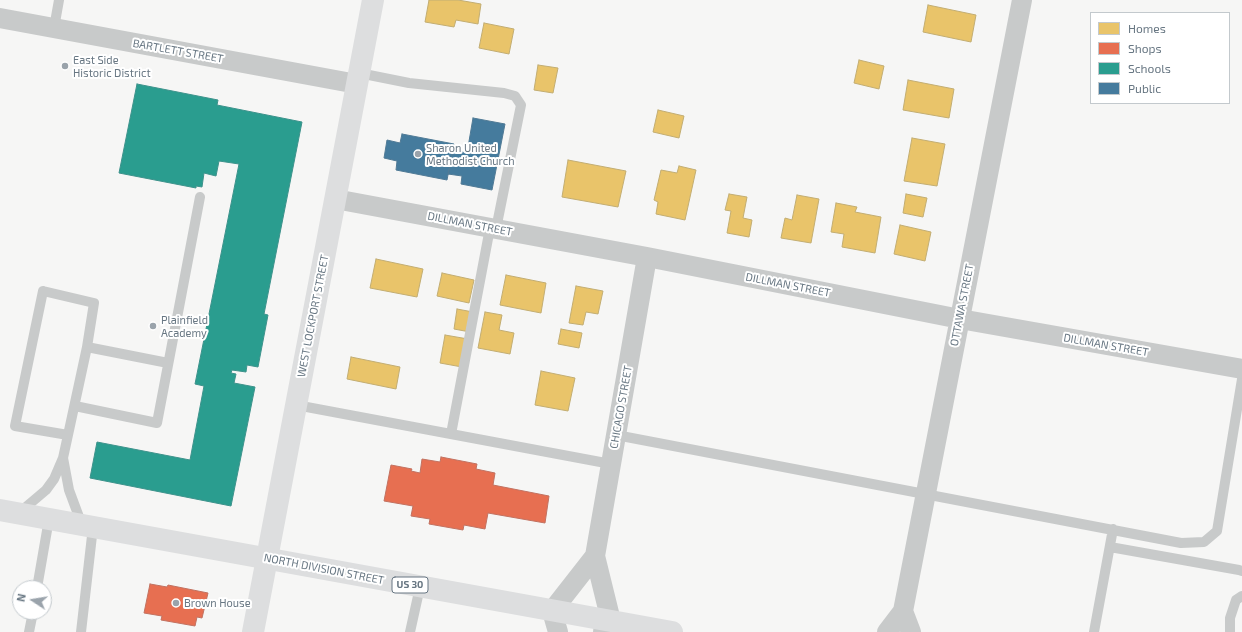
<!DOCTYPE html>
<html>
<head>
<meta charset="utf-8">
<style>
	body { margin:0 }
	#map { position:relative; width:1242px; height:632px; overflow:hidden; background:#f6f6f5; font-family:"Exo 2",sans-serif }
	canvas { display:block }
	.legend { position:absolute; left:1090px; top:12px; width:140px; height:92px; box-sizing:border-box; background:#fff; border:1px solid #c3c9cd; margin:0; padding:5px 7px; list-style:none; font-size:12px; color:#687783 }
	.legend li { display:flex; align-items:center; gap:8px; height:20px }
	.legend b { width:20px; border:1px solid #c3c9cd }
	.north { position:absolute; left:12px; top:580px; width:40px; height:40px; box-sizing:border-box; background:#fff; border:1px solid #c3c9cd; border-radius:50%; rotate:282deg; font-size:11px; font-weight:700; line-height:16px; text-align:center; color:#687783 }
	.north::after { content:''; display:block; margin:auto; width:14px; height:18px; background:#9aa3ab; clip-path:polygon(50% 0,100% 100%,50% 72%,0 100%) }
</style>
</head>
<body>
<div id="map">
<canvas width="1242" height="632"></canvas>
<ul class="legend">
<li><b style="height:11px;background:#e9c46a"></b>Homes</li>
<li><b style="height:11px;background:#e76f51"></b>Shops</li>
<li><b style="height:11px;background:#2a9d8f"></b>Schools</li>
<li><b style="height:11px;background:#457b9d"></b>Public</li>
</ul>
<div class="north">N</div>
</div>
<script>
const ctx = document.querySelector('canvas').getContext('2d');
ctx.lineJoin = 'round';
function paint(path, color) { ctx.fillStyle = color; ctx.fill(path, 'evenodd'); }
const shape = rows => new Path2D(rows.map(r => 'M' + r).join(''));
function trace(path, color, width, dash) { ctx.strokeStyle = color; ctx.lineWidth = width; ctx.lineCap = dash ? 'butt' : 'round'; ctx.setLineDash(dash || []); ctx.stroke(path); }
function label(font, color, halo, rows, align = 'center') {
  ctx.font = font + ' "Exo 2",sans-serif'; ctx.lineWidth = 4; ctx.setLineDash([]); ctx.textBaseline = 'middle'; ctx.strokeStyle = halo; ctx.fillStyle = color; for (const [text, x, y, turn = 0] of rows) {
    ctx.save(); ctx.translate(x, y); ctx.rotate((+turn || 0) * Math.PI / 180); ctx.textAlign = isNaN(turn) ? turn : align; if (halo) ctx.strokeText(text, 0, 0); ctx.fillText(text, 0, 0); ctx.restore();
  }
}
const homes = shape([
	[429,0,458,0,481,4,478,24,456,20,454,27,425,22,429,0],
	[928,5,976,15,971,42,923,32,928,5],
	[484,23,514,29,509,54,479,48,484,23],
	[859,60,884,66,879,89,854,83,859,60],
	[538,65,558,68,553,93,534,90,538,65],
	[908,80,954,89,949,118,903,110,908,80],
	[658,110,684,116,679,138,653,132,658,110],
	[912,138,945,144,937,186,904,181,912,138],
	[568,160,626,171,618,207,562,197,568,160],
	[679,166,696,170,685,220,656,214,658,202,654,200,661,170,677,173,679,166],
	[729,194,747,197,743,218,752,220,749,237,727,233,731,211,725,210,729,194],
	[906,194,927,198,923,217,903,213,906,194],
	[797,195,819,199,811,243,781,238,785,218,792,220,797,195],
	[836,203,857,207,855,212,881,217,875,253,842,247,844,234,831,232,836,203],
	[900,225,931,232,925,261,894,254,900,225],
	[376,259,423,269,417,297,370,288,376,259],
	[442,273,474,280,469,303,437,296,442,273],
	[506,275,546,283,541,313,500,305,506,275],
	[576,286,603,291,598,314,586,312,583,325,569,323,576,286],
	[457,309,473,312,470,332,454,329,457,309],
	[485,312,502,315,499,330,514,333,510,354,478,348,485,312],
	[561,329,582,333,579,348,558,344,561,329],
	[445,335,468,339,462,367,440,363,445,335],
	[351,357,400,367,396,389,347,379,351,357],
	[541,371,575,378,568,411,535,405,541,371]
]);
paint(homes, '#e9c46a');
trace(homes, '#c2ad72', 1);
const shops = shape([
	[441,457,477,464,476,469,495,473,493,485,549,496,545,523,488,513,485,529,464,525,463,530,429,524,430,519,411,516,413,506,384,501,391,465,412,469,411,471,420,473,422,459,440,462,441,457],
	[150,584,167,587,168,585,208,593,202,618,197,617,195,626,161,620,162,616,144,613,150,584]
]);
paint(shops, '#e76f51');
trace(shops, '#c17160', 1);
const schools = shape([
	[137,84,218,100,217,105,302,122,264,314,268,315,258,367,247,365,246,372,232,370,231,373,236,374,234,383,255,387,231,506,90,478,97,442,190,460,204,386,195,384,239,164,219,161,216,176,204,173,202,187,196,186,196,188,119,173,137,84]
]);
paint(schools, '#2a9d8f');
trace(schools, '#3d928b', 1);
const public = shape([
	[473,118,505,124,492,190,461,184,462,176,448,174,453,150,467,153,473,118],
	[402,134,454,144,447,180,396,170,397,161,384,158,387,140,400,143,402,134]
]);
paint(public, '#457b9d');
trace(public, '#507a95', 1);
trace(shape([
	[54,28,59,0],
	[359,73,409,83,504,93,515,96,521,105,496,229],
	[43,291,94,303,87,347,68,435,15,426,43,291],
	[87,347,168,363],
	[296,405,611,464],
	[75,406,157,423,200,197],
	[451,434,490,228],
	[616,435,1181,543,1204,542,1217,531,1242,379],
	[63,458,69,490,82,525],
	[20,512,46,490,54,479,63,458,68,435],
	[1110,547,1239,570,1242,571],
	[37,588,49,519],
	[29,632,33,612],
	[81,632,93,527],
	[410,632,420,587],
	[1094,632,1113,529],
	[1230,632,1230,618,1236,600,1242,596]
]), '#c8caca', 10);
trace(shape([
	[0,18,357,84],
	[335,199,647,257,960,319,1242,369],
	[903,611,911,632],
	[558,632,552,611,595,556],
	[603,632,611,621,595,556,647,257],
	[887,632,903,611,1022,0]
]), '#c8caca', 20);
trace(shape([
	[253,632,373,0]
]), '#dddedf', 22);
trace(shape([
	[0,510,672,632]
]), '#dddedf', 22);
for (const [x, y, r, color] of [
	[65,66,4,"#9aa3ab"],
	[418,154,4,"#9aa3ab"],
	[153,326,4,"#9aa3ab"],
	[176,603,4,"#9aa3ab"]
]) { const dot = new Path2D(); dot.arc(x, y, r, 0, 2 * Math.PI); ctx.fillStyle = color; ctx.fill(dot); trace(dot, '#fff', 1.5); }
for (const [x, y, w] of [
	[410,585,36]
]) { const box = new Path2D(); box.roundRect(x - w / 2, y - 8, w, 16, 3); ctx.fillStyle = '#fff'; ctx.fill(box); trace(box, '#687783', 1); }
label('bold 10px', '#687783', null, [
	["US 30",410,585]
]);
label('11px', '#687783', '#fff', [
	["BARTLETT STREET",178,51,10],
	["DILLMAN STREET",470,224,11],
	["DILLMAN STREET",788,285,11],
	["OTTAWA STREET",962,305,-79],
	["WEST LOCKPORT STREET",313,316,-79],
	["DILLMAN STREET",1106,345,10],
	["CHICAGO STREET",621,407,-80],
	["NORTH DIVISION STREET",324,569,11]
]);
label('11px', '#687783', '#fff', [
	["East Side",73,60],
	["Historic District",73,73],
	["Sharon United",426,148],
	["Methodist Church",426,161],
	["Plainfield",161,320],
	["Academy",161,333],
	["Brown House",184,603]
], 'left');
</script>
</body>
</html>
